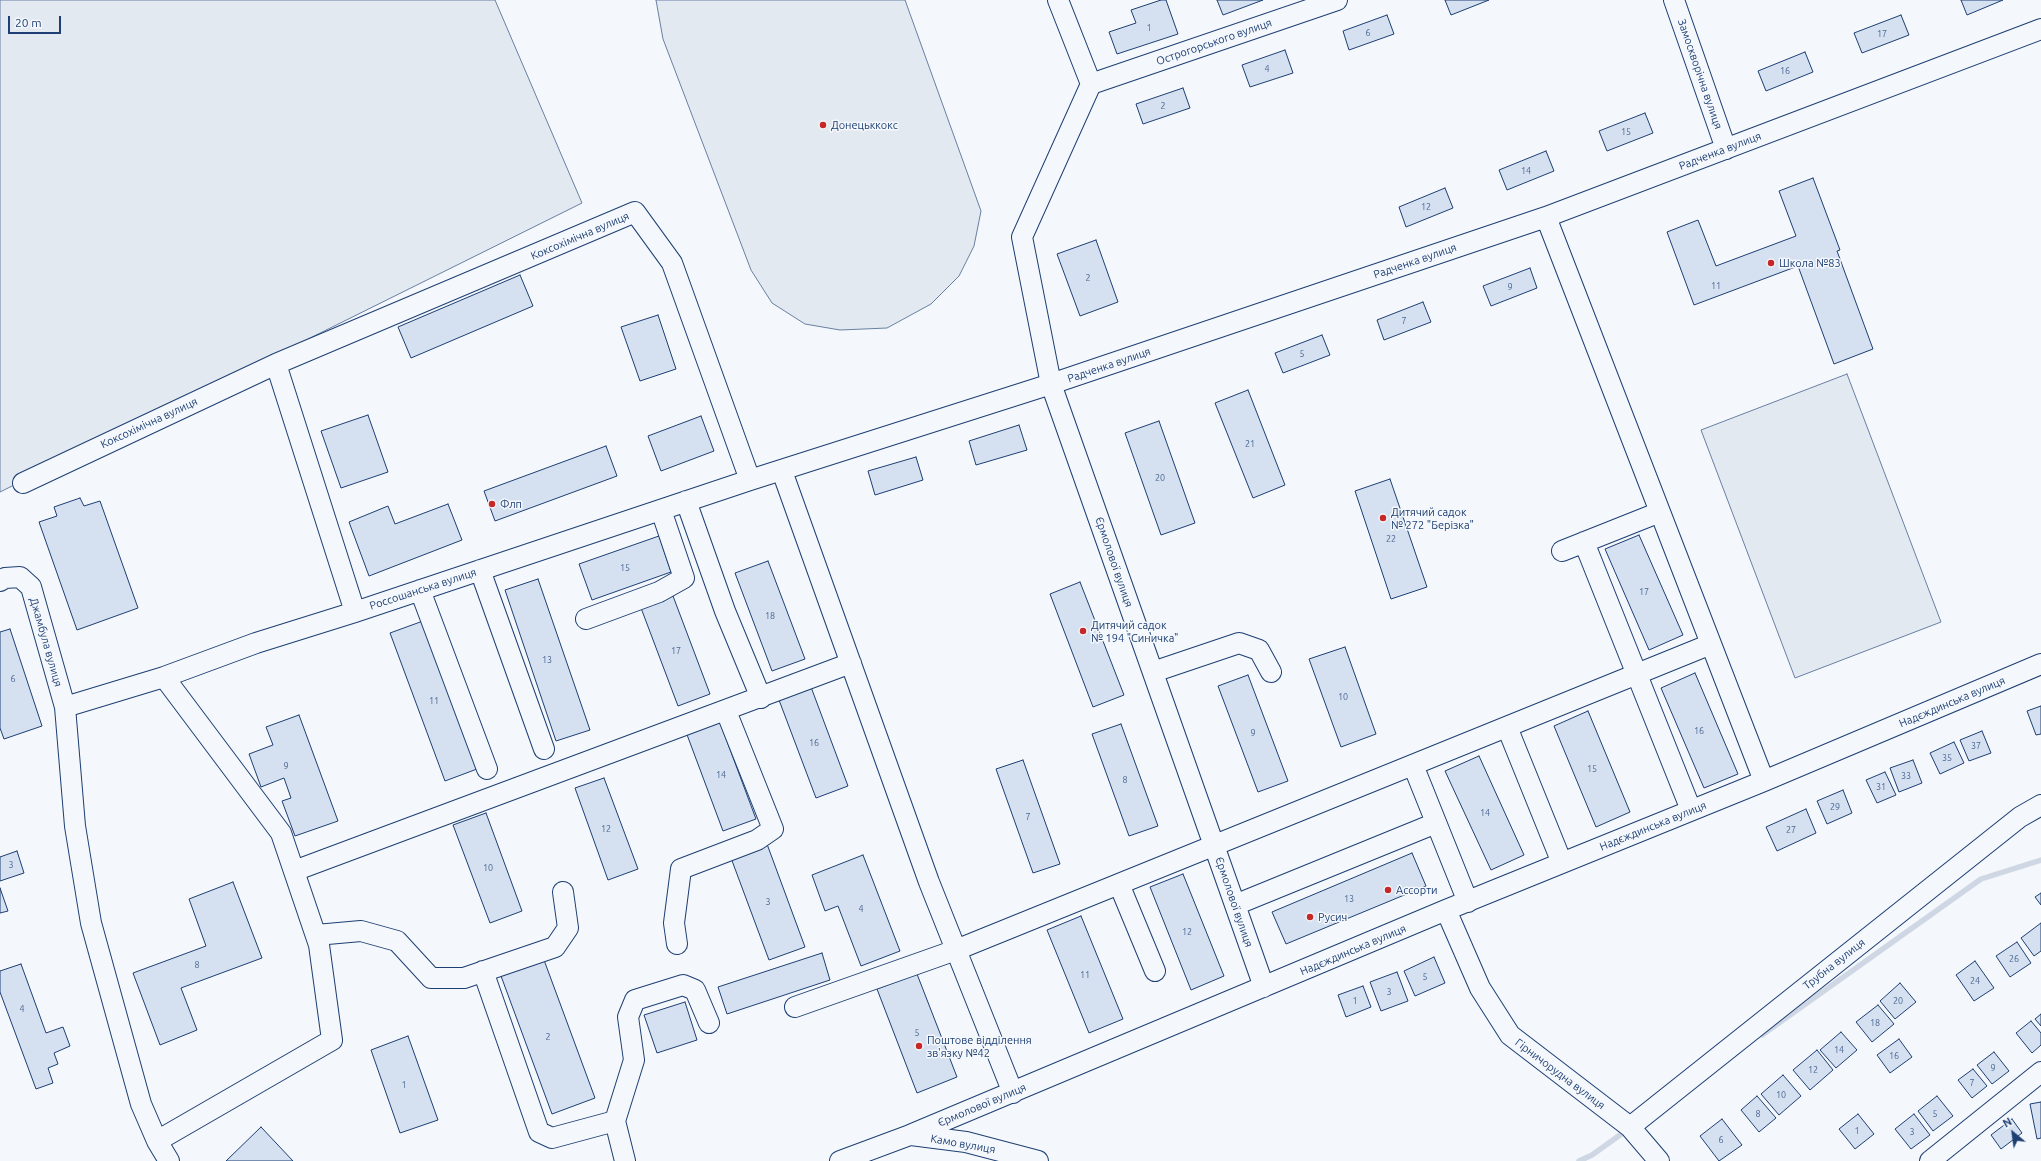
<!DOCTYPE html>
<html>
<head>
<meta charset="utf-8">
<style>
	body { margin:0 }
	#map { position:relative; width:2041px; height:1161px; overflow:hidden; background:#f4f7fb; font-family:Ubuntu,sans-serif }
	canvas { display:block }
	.north { position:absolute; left:1993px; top:1113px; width:40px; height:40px; -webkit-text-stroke:3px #f4f7fb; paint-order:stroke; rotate:331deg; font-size:11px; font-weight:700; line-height:16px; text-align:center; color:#1d3f73 }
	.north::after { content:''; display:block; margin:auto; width:14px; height:18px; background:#1d3f73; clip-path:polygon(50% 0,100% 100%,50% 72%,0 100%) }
	.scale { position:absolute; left:8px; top:16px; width:53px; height:18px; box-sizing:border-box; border:2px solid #1d3f73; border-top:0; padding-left:5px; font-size:12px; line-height:14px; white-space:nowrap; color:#1d3f73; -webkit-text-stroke:3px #f4f7fb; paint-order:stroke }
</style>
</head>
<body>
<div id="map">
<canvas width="2041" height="1161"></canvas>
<div class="north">N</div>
<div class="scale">20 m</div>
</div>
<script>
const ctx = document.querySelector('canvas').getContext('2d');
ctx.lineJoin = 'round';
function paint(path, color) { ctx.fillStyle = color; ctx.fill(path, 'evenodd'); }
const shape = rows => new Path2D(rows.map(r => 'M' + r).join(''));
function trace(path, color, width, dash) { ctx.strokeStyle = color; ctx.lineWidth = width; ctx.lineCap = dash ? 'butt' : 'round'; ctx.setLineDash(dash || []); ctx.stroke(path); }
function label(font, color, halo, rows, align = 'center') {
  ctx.font = font + ' Ubuntu,sans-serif'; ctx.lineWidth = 3; ctx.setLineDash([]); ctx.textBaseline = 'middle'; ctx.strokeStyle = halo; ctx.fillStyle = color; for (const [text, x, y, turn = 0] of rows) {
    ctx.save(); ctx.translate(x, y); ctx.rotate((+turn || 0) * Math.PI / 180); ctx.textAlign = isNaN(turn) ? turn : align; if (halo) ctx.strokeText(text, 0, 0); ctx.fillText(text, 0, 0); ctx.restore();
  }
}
const green = shape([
	[0,0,495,0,582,203,0,492,0,0],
	[656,0,905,0,981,211,974,246,959,276,931,304,887,328,840,330,805,324,772,303,751,270,663,39,656,0],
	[1847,374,1941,622,1795,678,1701,430,1847,374]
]);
paint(green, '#e3e9f0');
trace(green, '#687fa3', 1);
trace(shape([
	[1762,1035,1981,879,2041,860],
	[1579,1161,1592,1155,1627,1130]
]), '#cfd7e4', 5.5);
const building = shape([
	[1161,0,1166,0,1178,34,1117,54,1109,32,1136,23,1131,10,1161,0],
	[1217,0,1263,0,1223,15,1217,0],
	[1445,0,1489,0,1451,15,1445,0],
	[1961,0,2003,0,1967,15,1961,0],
	[1387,15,1394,34,1349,50,1343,31,1387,15],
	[1901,15,1909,35,1862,53,1854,33,1901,15],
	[1285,50,1293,73,1250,87,1242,65,1285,50],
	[1805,52,1813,72,1766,91,1758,71,1805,52],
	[1183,88,1190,108,1143,124,1136,104,1183,88],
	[1645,113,1653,133,1607,151,1599,131,1645,113],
	[1546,151,1554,171,1507,190,1499,170,1546,151],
	[1813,178,1840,250,1837,251,1873,349,1834,364,1798,266,1694,305,1667,232,1698,220,1716,266,1796,236,1779,191,1813,178],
	[1445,188,1453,208,1406,227,1399,207,1445,188],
	[1096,240,1118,302,1080,316,1057,254,1096,240],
	[1530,268,1537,288,1491,306,1483,286,1530,268],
	[520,275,533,306,411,358,398,327,520,275],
	[1423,302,1431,322,1384,340,1377,320,1423,302],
	[658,315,676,369,640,381,621,327,658,315],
	[1322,335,1330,355,1283,373,1275,353,1322,335],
	[1248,390,1285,485,1253,498,1215,403,1248,390],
	[368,415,388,472,341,488,321,431,368,415],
	[701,416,714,451,661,471,648,436,701,416],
	[1159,421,1195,523,1161,535,1125,433,1159,421],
	[1019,425,1027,450,976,465,969,441,1019,425],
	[606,446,617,476,495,521,484,491,606,446],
	[916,457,923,480,875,495,868,471,916,457],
	[1390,479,1427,587,1391,599,1355,491,1390,479],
	[80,498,84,506,100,501,138,608,77,630,39,522,57,516,54,507,80,498],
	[448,504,462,540,369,576,349,522,388,506,395,524,448,504],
	[1639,535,1683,635,1649,650,1605,549,1639,535],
	[659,536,671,572,592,600,579,564,659,536],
	[768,561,805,659,772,671,735,573,768,561],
	[538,579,590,730,556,741,505,590,538,579],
	[1080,582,1124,695,1093,707,1050,594,1080,582],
	[673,596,710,694,678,706,641,608,673,596],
	[423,621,477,769,445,781,390,633,423,621],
	[10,629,42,726,4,739,0,728,0,632,10,629],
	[1345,647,1376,734,1341,747,1309,659,1345,647],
	[1695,673,1738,774,1704,788,1661,688,1695,673],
	[1248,675,1288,781,1258,792,1218,686,1248,675],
	[811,687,848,786,816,798,779,700,811,687],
	[2041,706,2041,734,2036,735,2027,711,2041,706],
	[1588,711,1630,812,1596,827,1554,726,1588,711],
	[299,715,338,821,295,836,282,801,291,798,284,778,261,787,249,754,273,745,266,727,299,715],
	[719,720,756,819,723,831,686,732,719,720],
	[1121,724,1158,826,1129,836,1092,734,1121,724],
	[1982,731,1991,753,1969,761,1960,740,1982,731],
	[1954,742,1964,763,1940,774,1930,753,1954,742],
	[1479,756,1524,855,1491,870,1445,771,1479,756],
	[1023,760,1060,864,1033,873,996,769,1023,760],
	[1913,760,1922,783,1899,792,1890,768,1913,760],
	[1885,772,1896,795,1877,803,1866,780,1885,772],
	[604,778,638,869,608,880,575,788,604,778],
	[1843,790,1852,813,1827,824,1817,801,1843,790],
	[1806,809,1816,833,1777,851,1766,827,1806,809],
	[486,813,522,911,490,923,453,825,486,813],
	[767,844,805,947,769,960,731,858,767,844],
	[17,851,24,873,0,881,0,857,17,851],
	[1412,853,1426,886,1286,944,1272,912,1412,853],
	[863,855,900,951,861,966,838,906,825,911,812,875,863,855],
	[1183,874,1224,976,1191,990,1150,887,1183,874],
	[233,882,262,958,181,988,197,1030,160,1045,133,973,206,946,189,899,233,882],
	[0,888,8,911,0,913,0,888],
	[2041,893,2041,905,2035,897,2041,893],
	[1081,916,1123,1019,1089,1033,1047,930,1081,916],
	[2041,923,2041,951,2034,956,2021,938,2041,923],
	[2017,942,2031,963,2010,977,1996,956,2017,942],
	[822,953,830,980,727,1014,718,987,822,953],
	[1434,957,1445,983,1415,996,1404,971,1434,957],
	[544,960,595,1098,552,1114,501,976,544,960],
	[1975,961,1994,988,1974,1001,1956,975,1975,961],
	[21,964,46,1033,63,1027,70,1046,54,1053,58,1064,48,1068,53,1083,36,1089,0,992,0,971,21,964],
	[1397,972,1408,1001,1381,1011,1370,982,1397,972],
	[917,974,957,1077,917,1093,877,989,917,974],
	[1900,983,1916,1002,1895,1019,1880,1001,1900,983],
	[1363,986,1371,1007,1346,1017,1338,995,1363,986],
	[685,1002,697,1040,657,1053,644,1015,685,1002],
	[1878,1005,1894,1024,1872,1042,1856,1022,1878,1005],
	[2041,1014,2041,1026,2035,1019,2041,1014],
	[2031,1021,2041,1033,2041,1045,2032,1053,2016,1033,2031,1021],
	[1841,1032,1857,1050,1836,1068,1820,1050,1841,1032],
	[408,1036,438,1120,400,1133,371,1050,408,1036],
	[1899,1039,1912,1057,1890,1073,1877,1055,1899,1039],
	[1817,1050,1833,1070,1810,1090,1793,1070,1817,1050],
	[1994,1052,2009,1071,1992,1084,1977,1065,1994,1052],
	[1973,1069,1987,1086,1972,1098,1958,1080,1973,1069],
	[1783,1075,1801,1096,1779,1115,1761,1094,1783,1075],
	[1757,1096,1776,1118,1759,1132,1741,1110,1757,1096],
	[1937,1096,1953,1116,1933,1131,1918,1111,1937,1096],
	[2041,1102,2041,1138,2037,1139,2030,1104,2041,1102],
	[1858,1114,1874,1134,1855,1149,1839,1129,1858,1114],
	[1914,1114,1930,1135,1911,1149,1895,1129,1914,1114],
	[1722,1119,1742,1145,1719,1161,1700,1136,1722,1119],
	[2012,1119,2022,1133,2001,1149,1991,1135,2012,1119],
	[261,1127,293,1161,226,1161,261,1127]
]);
paint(building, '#d5e0f0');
trace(building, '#1d3f73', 1);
const minor = shape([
	[1058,0,1091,84,1022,237,1051,384,1264,987],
	[1674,0,1726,149],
	[1091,84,1337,0],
	[1546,217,1764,781],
	[276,364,355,612],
	[782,471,929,882,1013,1093],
	[23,483,276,364,635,212,672,263,750,480],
	[686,501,725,611,761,698],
	[1584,542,1691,810],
	[1562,551,1660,512],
	[480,570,544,749],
	[0,581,5,578,20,577,31,587,65,707,75,826,91,923,141,1104,157,1141,169,1161],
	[420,590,487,769],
	[586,619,659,592,684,578,661,510],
	[1153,672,1239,643,1259,650,1271,672],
	[65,707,164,677,256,643,355,612,750,480,1051,384,1546,217,2041,29],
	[1507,727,1562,863],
	[1413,765,1468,902],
	[294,871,851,663],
	[1119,884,1155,971],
	[1235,905,1436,823],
	[1446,910,1480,988,1510,1035,1630,1127,1659,1161],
	[316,935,361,931,397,941,431,978,464,978,555,947,568,928,563,892],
	[677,944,674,923,681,869,757,840,773,829,726,711],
	[483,971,539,1132,552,1138,615,1121],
	[795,1007,956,950,1711,644],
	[1630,1127,2020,817,2041,805],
	[911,1135,966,1142,1038,1161],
	[157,1141,332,1040,319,945,281,833,164,677],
	[625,1161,615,1121,634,1060,628,1017,635,1000,683,985,695,990,709,1023],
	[840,1161,910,1135,1446,910,1764,781,2041,664],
	[1930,1161,2041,1072]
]);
trace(minor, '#1d3f73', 22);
trace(minor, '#f4f7fb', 20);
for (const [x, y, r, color] of [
	[823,125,4,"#c62828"],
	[1771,263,4,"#c62828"],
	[492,504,4,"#c62828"],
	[1383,518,4,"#c62828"],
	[1083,631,4,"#c62828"],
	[1388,890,4,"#c62828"],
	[1310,917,4,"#c62828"],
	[919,1046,4,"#c62828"]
]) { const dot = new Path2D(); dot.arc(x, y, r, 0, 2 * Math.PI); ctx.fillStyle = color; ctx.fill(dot); trace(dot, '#f4f7fb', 1.5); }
label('9px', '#4b6792', null, [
	["1",1149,28],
	["6",1368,33],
	["17",1882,34],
	["4",1267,69],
	["16",1785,71],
	["2",1163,106],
	["15",1626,132],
	["14",1526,171],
	["12",1426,207],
	["2",1088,278],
	["11",1716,286],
	["9",1510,287],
	["7",1404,321],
	["5",1302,354],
	["21",1250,444],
	["20",1160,478],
	["22",1391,539],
	["15",625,568],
	["17",1644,592],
	["18",770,616],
	["17",676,651],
	["13",547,660],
	["6",13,679],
	["10",1343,697],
	["11",434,701],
	["16",1699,731],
	["9",1253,733],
	["16",814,743],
	["37",1976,746],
	["35",1947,758],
	["9",286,766],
	["15",1592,769],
	["14",721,775],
	["33",1906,776],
	["8",1125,780],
	["31",1881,787],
	["29",1835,807],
	["14",1485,813],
	["7",1028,817],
	["12",606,829],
	["27",1791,830],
	["3",11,865],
	["10",488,868],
	["13",1349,899],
	["3",768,902],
	["4",861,909],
	["12",1187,932],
	["26",2014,959],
	["8",197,965],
	["11",1085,975],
	["5",1425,977],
	["24",1975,981],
	["3",1389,992],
	["1",1355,1001],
	["20",1898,1001],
	["4",22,1009],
	["18",1875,1023],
	["5",917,1033],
	["2",548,1037],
	["14",1839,1050],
	["16",1894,1056],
	["9",1993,1068],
	["12",1813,1070],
	["7",1972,1083],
	["1",404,1085],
	["10",1781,1095],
	["8",1758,1114],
	["5",1935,1114],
	["1",1857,1131],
	["3",1912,1132],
	["6",1721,1140]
]);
label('11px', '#1d3f73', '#f4f7fb', [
	["Острогорського вулиця",1214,42,-19],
	["Замоскворічна вулиця",1700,74,71],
	["Радченка вулиця",1720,151,-21],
	["Коксохімічна вулиця",580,236,-23],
	["Радченка вулиця",1415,261,-19],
	["Радченка вулиця",1109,365,-19],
	["Коксохімічна вулиця",149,423,-25],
	["Єрмолової вулиця",1114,562,71],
	["Россошанська вулиця",423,589,-18],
	["Джамбула вулиця",46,642,74],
	["Надєждинська вулиця",1952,702,-23],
	["Надєждинська вулиця",1653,826,-22],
	["Єрмолової вулиця",1234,902,71],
	["Надєждинська вулиця",1353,950,-23],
	["Трубна вулиця",1834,964,-38],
	["Гірничорудна вулиця",1560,1074,37],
	["Єрмолової вулиця",982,1105,-23],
	["Камо вулиця",963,1144,10]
]);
label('11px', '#1d3f73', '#f4f7fb', [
	["Донецьккокс",831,125],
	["Школа №83",1779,263],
	["Флп",500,504],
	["Дитячий садок",1391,512],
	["№ 272 \"Берізка\"",1391,525],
	["Дитячий садок",1091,625],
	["№ 194 \"Синичка\"",1091,638],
	["Ассорти",1396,890],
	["Русич",1318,917],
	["Поштове відділення",927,1040],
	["зв'язку №42",927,1053]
], 'left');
</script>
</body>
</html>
